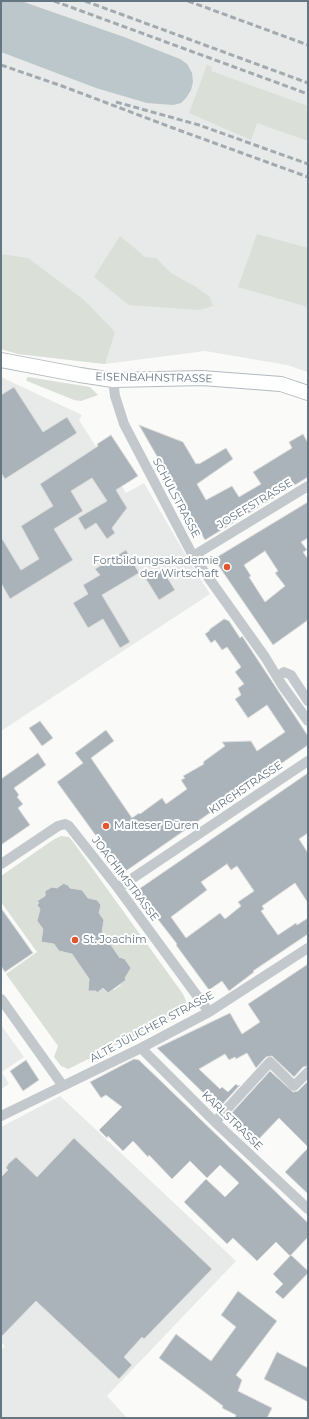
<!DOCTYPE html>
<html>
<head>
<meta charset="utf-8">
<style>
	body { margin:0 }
	#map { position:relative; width:309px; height:1419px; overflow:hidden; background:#fafaf8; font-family:Montserrat,sans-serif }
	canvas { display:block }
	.frame { position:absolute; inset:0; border:2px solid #657683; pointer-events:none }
</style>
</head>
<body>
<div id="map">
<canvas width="309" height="1419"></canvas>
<div class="frame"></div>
</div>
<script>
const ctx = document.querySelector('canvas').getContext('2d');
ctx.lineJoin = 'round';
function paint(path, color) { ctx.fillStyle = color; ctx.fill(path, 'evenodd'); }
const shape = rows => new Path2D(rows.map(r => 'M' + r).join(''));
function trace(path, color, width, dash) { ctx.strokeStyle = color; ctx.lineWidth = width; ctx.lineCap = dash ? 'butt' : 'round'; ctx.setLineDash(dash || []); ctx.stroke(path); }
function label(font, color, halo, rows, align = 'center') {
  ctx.font = font + ' Montserrat,sans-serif'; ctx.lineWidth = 4; ctx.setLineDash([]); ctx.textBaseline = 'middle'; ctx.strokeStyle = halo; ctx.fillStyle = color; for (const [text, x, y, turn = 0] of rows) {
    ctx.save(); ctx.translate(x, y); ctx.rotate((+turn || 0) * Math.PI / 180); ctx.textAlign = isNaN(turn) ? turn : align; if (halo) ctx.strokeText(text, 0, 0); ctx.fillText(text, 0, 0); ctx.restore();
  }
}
paint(shape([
	[1,1,308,1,308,372,287,365,205,351,105,364,18,354,1,349],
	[1,377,82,415,79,420,126,493,144,483,188,559,210,594,1,731],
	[1,1025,24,1057,2,1072,9,1084,1,1089],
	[60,1096,236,1261,107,1396,127,1418,1,1418,1,1350,5,1346,1,1343,1,1127]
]), '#e8e9e9');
paint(shape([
	[207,65,212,67,211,71,308,106,308,141,257,123,251,140,189,113],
	[257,234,308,248,308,307,238,287],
	[120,236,145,257,156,258,171,273,196,287,210,297,213,306,199,310,129,305,94,277],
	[1,254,28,258,84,300,115,332,105,364,18,354,1,349],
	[28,377,90,387,98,395,81,401,74,400,27,381,26,379],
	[61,836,69,837,74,843,183,994,186,1001,184,1010,178,1015,68,1069,61,1066,54,1057,58,1046,6,974,37,952,1,902,1,876,53,840],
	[64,883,66,885,67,884,71,890,72,888,83,890,82,895,90,900,92,899,97,900,98,912,101,921,104,922,101,931,120,958,123,959,124,974,126,980,119,982,121,985,114,990,112,987,111,991,108,993,103,988,97,993,95,990,92,991,89,989,88,986,89,983,88,980,89,979,71,952,70,953,61,951,37,921,40,910,41,910,37,905,39,903,37,901,42,898,44,899,45,891,52,887,59,888,59,887]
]), '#dadfd7');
paint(shape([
	[1,1,21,1,124,37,180,59,187,64,192,73,193,82,191,90,186,98,181,103,173,105,147,103,96,88,1,52]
]), '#bbc7cb');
const building = shape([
	[14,387,43,432,67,417,77,433,5,479,1,473,1,395,14,387],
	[139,425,183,442,196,464,198,463,199,464,226,448,233,459,197,484,206,500,232,486,239,497,261,484,253,472,292,448,289,442,303,434,308,443,308,477,205,540,139,425],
	[111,435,138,476,116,490,127,508,112,528,115,533,107,539,96,523,85,530,78,518,107,501,92,478,71,491,83,511,54,529,73,560,10,599,1,583,1,537,21,570,39,559,21,526,53,506,40,484,98,446,97,444,111,435],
	[308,502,308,538,301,542,307,550,303,552,308,559,308,620,273,645,216,562,217,557,308,502],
	[265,551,278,571,275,573,285,586,265,602,249,577,251,576,244,565,265,551],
	[126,550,139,573,102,595,130,642,120,648,103,619,88,628,73,603,88,594,83,585,100,575,95,569,126,550],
	[162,569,175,590,159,600,146,579,162,569],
	[224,619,229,621,240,638,242,636,308,736,308,745,123,873,57,782,83,763,75,753,106,730,114,741,91,758,132,818,139,813,140,814,162,798,166,804,187,789,181,780,185,778,183,776,204,764,203,762,225,746,222,742,251,741,257,751,285,732,267,705,248,718,235,699,241,695,238,688,244,684,235,672,241,667,227,647,222,650,215,640,211,643,205,634,209,631,210,629,224,619],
	[40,721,53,738,42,746,29,728,40,721],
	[38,753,46,765,14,788,19,795,17,797,23,804,18,808,30,825,1,845,1,779,38,753],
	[308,773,308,833,299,839,308,853,308,903,295,883,262,906,264,909,261,911,278,935,296,923,297,925,308,918,308,934,253,971,254,972,229,991,222,981,209,990,176,945,177,944,139,895,139,889,308,773],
	[227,864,231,870,237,866,254,891,238,902,241,906,225,919,220,913,186,938,171,917,207,890,201,882,227,864],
	[64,883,66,885,67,884,70,888,82,890,88,898,97,900,101,905,99,913,104,920,102,932,120,958,121,957,123,959,124,958,131,968,125,978,126,980,108,993,103,988,97,993,96,991,88,991,89,979,72,954,59,951,54,944,41,942,43,929,37,921,40,909,37,905,39,903,37,901,45,896,45,891,52,887,57,888,64,883],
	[1,908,33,953,5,972,1,966,1,908],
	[308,964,308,1066,303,1067,294,1077,272,1056,266,1057,256,1068,247,1053,236,1059,235,1057,229,1060,225,1054,199,1069,220,1089,222,1087,228,1092,236,1084,238,1086,240,1085,219,1108,157,1048,230,1013,242,1034,260,1022,248,1004,308,964],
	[134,1059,139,1060,308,1223,308,1237,290,1256,276,1242,257,1261,233,1238,227,1244,184,1202,206,1179,225,1197,239,1183,220,1165,207,1178,190,1161,172,1179,149,1155,148,1157,133,1141,123,1151,108,1136,107,1138,99,1130,122,1107,106,1095,101,1098,90,1082,134,1059],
	[26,1060,39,1080,23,1091,10,1071,26,1060],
	[270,1071,293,1092,298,1091,308,1081,308,1147,279,1118,255,1143,228,1117,270,1071],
	[74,1138,212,1269,144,1339,142,1337,124,1357,132,1365,119,1379,36,1301,1,1337,1,1177,8,1170,6,1168,8,1164,16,1157,37,1177,74,1138],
	[308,1148,308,1194,285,1172,308,1148],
	[291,1255,308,1271,308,1273,283,1299,275,1292,283,1284,273,1274,291,1255],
	[238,1291,277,1321,236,1375,242,1380,238,1391,272,1408,267,1418,235,1418,236,1415,222,1408,223,1406,159,1358,176,1334,211,1361,236,1327,221,1315,238,1291],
	[277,1352,308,1368,308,1402,264,1379,277,1352]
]);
paint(building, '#aab3b9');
trace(building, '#dcdcda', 1);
const secondary = shape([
	[1,360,80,375,113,380,202,378,281,384,308,393]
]);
trace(secondary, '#b3babf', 16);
trace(shape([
	[113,380,115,396,124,424,193,556,265,657,282,685,308,721],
	[193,556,308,486],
	[277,677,284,672,291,675,308,701],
	[1,864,58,826,65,824,69,826,118,888,209,1012],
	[118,888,308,761],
	[1,999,63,1086],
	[141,1048,215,1122,308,1209],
	[1,1116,141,1048,209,1012,308,948],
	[215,1122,270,1062,294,1086,308,1072]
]), '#c3c8cc', 10);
trace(secondary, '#fff', 14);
trace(shape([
	[54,1,308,94],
	[85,1,308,83],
	[188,1,308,45],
	[1,65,62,86,173,128,308,177],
	[116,102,199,125,308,164]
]), '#a2aab0', 3, [6, 3]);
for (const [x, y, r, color] of [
	[227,567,4,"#e4572e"],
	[106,826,4,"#e4572e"],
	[75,940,4,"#e4572e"]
]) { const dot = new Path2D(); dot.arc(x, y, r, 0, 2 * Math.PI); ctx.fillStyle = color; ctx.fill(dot); trace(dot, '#fff', 1.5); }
label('11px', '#657683', '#fff', [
	["EISENBAHNSTRASSE",154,378,1],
	["SCHULSTRASSE",176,498,62],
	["JOSEFSTRASSE",255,504,-31],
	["KIRCHSTRASSE",246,788,-34],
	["JOACHIMSTRASSE",125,879,53],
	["ALTE JÜLICHER STRASSE",152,1027,-28],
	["KARLSTRASSE",232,1121,44]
]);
label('11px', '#657683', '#fff', [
	["Fortbildungsakademie",219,561,"right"],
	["der Wirtschaft",219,574,"right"],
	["Malteser Düren",114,826],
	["St. Joachim",83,940]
], 'left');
</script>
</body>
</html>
